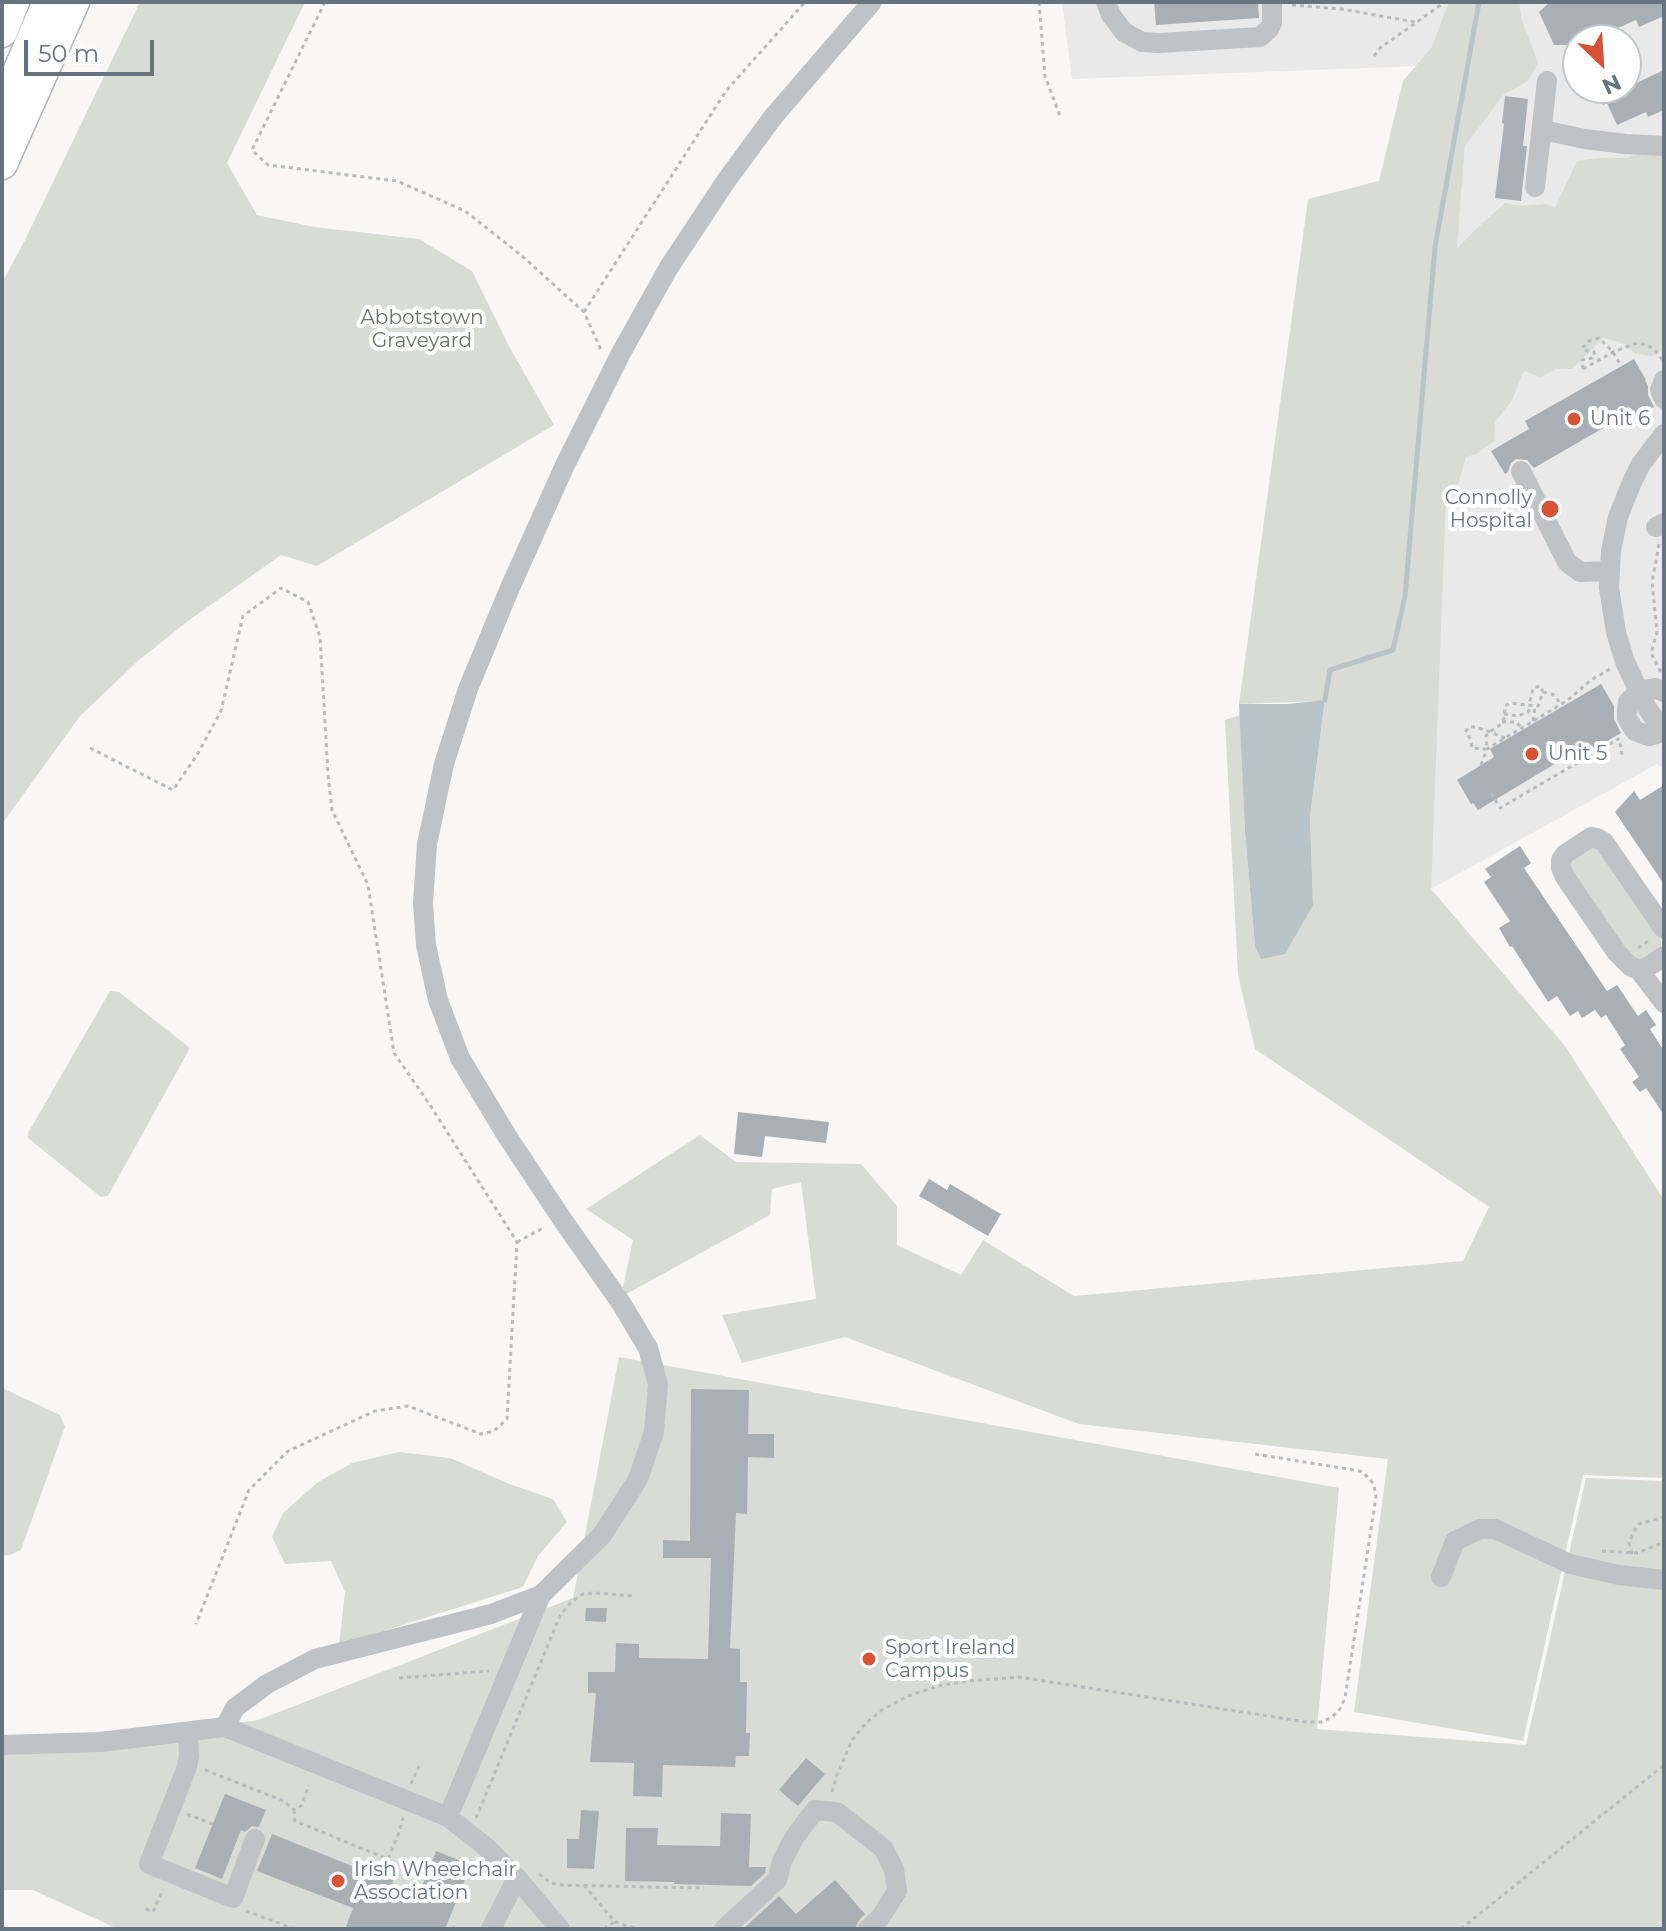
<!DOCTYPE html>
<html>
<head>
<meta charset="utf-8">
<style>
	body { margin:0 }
	#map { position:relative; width:1666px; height:1931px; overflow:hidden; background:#f8f7f5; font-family:Montserrat,sans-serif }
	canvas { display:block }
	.frame { position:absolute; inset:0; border:4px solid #65747e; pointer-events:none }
	.north { position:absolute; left:1562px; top:24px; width:80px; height:80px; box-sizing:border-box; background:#fff; border:2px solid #c1c7cb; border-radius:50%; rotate:155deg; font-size:22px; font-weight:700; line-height:32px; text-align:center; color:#65747e }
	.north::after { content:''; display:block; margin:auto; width:28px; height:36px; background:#d75335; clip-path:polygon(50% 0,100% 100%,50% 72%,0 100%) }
	.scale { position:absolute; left:24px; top:40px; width:130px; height:36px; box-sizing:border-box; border:4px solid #65747e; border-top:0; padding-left:10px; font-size:24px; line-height:28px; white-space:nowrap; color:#65747e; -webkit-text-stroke:6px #fff; paint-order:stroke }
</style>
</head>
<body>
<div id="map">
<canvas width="1666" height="1931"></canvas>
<div class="frame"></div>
<div class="north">N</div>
<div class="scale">50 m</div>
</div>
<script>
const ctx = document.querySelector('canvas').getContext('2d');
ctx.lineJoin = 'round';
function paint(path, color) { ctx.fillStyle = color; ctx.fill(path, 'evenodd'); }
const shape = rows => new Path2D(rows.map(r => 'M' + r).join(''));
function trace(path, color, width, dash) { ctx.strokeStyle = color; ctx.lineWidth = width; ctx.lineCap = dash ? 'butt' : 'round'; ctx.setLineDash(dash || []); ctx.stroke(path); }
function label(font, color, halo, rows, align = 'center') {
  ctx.font = font + ' Montserrat,sans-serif'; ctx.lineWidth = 8; ctx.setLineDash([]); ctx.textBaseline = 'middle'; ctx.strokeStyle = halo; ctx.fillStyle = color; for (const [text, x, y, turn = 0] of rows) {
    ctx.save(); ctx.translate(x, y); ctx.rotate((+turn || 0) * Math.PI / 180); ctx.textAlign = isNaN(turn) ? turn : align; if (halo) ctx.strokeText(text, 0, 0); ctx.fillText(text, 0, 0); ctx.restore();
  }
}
paint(shape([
	[1062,2,1664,2,1664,769,1657,764,1431,889,1416,743,1472,64,1072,79],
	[1578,40,1626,40,1626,88,1578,88]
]), '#e8e9e8');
paint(shape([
	[140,2,305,2,227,163,257,215,314,227,419,239,472,271,510,348,554,425,317,566,281,555,188,621,139,660,80,716,2,824,2,283,25,240],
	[1449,2,1519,2,1522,21,1538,63,1528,81,1504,94,1465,146,1457,249,1473,232,1505,203,1519,206,1546,204,1555,208,1577,161,1599,158,1627,158,1637,153,1664,154,1664,349,1652,356,1635,353,1623,343,1603,338,1572,369,1556,369,1541,377,1524,371,1512,400,1495,422,1494,441,1476,454,1466,457,1455,495,1446,497,1431,889,1565,1046,1664,1200,1664,1478,1583,1475,1523,1741,1354,1712,1388,1459,1079,1424,845,1337,742,1363,722,1315,816,1299,801,1182,772,1189,770,1215,621,1297,633,1240,586,1209,700,1135,736,1162,861,1164,897,1206,897,1245,961,1275,983,1240,1074,1296,1463,1261,1489,1207,1255,1049,1238,975,1225,720,1240,715,1245,832,1255,946,1313,905,1310,816,1325,701,1239,704,1308,199,1379,181,1403,81,1432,47],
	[1596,846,1661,935,1661,947,1648,959,1634,961,1572,876,1569,863,1585,847],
	[110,991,119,992,190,1048,108,1196,101,1197,28,1138,28,1133],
	[619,1357,1339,1488,1317,1729,1526,1745,1586,1478,1664,1481,1664,1929,118,1929,33,1890,2,1890,2,1742,131,1737,258,1720,573,1598],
	[2,1388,60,1415,65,1427,21,1550,10,1555,2,1556],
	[399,1452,450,1458,512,1485,553,1499,567,1522,538,1556,523,1587,339,1645,345,1592,331,1561,285,1564,272,1537,283,1513,318,1482,352,1463]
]), '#d8dcd4');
paint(shape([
	[1325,700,1310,816,1313,905,1285,954,1261,959,1255,946,1245,832,1239,704,1288,704]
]), '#b9c4c8');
trace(shape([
	[1325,700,1330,670,1393,650,1405,596,1435,247,1479,2]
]), '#b9c4c8', 5);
paint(shape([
	[1154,2,1258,2,1259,18,1156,25],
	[1550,2,1664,2,1664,16,1639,27,1636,20,1604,34,1605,35,1595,40,1578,40,1578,45,1554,45,1539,12],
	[1664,70,1664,110,1648,117,1646,112,1617,125,1607,103,1603,105,1595,88,1626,88],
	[1505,96,1528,99,1523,146,1527,146,1521,201,1495,198,1504,124,1502,123],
	[1634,359,1646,380,1645,380,1648,386,1648,395,1654,407,1627,422,1624,416,1534,468,1527,460,1516,459,1511,463,1508,472,1505,474,1491,451,1529,429,1525,421],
	[1601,684,1614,706,1614,719,1621,733,1595,748,1590,748,1588,744,1478,810,1473,803,1471,804,1457,780,1494,757,1490,749],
	[1664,785,1664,884,1615,812,1634,791,1640,800],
	[1520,846,1531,863,1524,868,1607,991,1617,985,1638,1016,1646,1010,1656,1025,1650,1029,1664,1051,1664,1115,1646,1088,1640,1092,1632,1082,1639,1077,1620,1049,1625,1045,1606,1015,1601,1018,1595,1010,1582,1018,1578,1011,1570,1016,1557,996,1548,1002,1512,946,1510,947,1499,928,1510,921,1484,882,1491,877,1485,869],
	[738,1112,829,1122,826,1143,765,1136,762,1157,734,1154],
	[929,1179,947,1190,950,1184,1001,1214,988,1236,919,1196],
	[691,1389,749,1390,748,1434,774,1434,774,1458,748,1457,747,1514,736,1513,730,1648,740,1649,740,1682,747,1682,746,1733,750,1733,749,1756,736,1756,735,1767,663,1765,662,1797,633,1796,634,1763,590,1762,596,1693,588,1693,588,1672,615,1672,616,1643,639,1644,639,1658,708,1659,711,1558,663,1558,663,1540,690,1541],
	[586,1608,607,1608,606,1622,585,1621],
	[806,1758,825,1774,798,1806,779,1790],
	[225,1794,266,1810,259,1827,252,1826,245,1832,241,1830,222,1879,195,1868],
	[581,1810,599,1811,594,1869,567,1868,567,1839,579,1839],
	[721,1813,751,1814,749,1867,766,1867,765,1873,751,1886,674,1884,674,1882,625,1881,626,1828,658,1828,657,1845,720,1846],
	[272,1834,367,1872,368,1869,394,1879,392,1883,419,1894,436,1851,471,1865,445,1929,345,1929,353,1908,257,1871],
	[835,1880,865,1914,859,1920,855,1929,743,1929,779,1896,796,1914]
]), '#a9b0b5');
const highway = shape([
	[2,32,14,2],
	[2,109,48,2],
	[2,164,74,2]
]);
trace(highway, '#b2b6b9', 33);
trace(shape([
	[325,2,252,150,268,165,397,181,465,211,522,256,584,312,601,350],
	[1039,2,1045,76,1060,116],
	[1292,5,1341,9,1415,22],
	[1374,56,1380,48,1445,2],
	[584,312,726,91,805,2],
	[1583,369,1582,360,1592,358,1595,355,1594,352,1583,350,1583,347,1589,341,1599,338,1613,352,1621,366],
	[1583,369,1613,352,1637,343,1647,345,1655,350,1664,362],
	[1659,544,1652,582,1657,632,1651,653,1661,672],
	[1543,692,1552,694,1557,698,1560,705],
	[1504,714,1518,716,1528,712,1531,706],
	[1533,721,1535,706],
	[1502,722,1516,722,1522,728],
	[1505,738,1490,732,1476,727,1469,727,1466,731,1471,741,1472,748,1487,749,1486,736,1491,731,1500,725,1504,719,1505,706,1510,703,1536,706,1538,706,1543,692,1540,686,1533,688,1529,705],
	[1620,743,1622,755],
	[90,748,173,790,197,755,221,711,243,616,281,588,308,602,320,637,328,774,332,810,368,885,394,1053,430,1105,517,1242,507,1419,494,1431,481,1434,408,1406,375,1411,288,1451,249,1490,196,1624],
	[1481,765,1487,749,1568,700,1591,680,1610,669],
	[1491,793,1500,808,1620,738],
	[1638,948,1651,939],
	[517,1242,545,1227],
	[1602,1551,1638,1553,1664,1542],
	[1632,1554,1629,1543,1636,1527,1639,1524,1664,1517],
	[399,1678,489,1671],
	[205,1770,284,1801,294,1810,301,1806,309,1785],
	[411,1784,421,1762],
	[832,1792,837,1775,852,1740,866,1723,882,1710,908,1696,938,1686,968,1681,1019,1677,1306,1722,1322,1722,1332,1717,1340,1709,1345,1698,1376,1497,1374,1485,1369,1478,1360,1471,1255,1454],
	[294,1810,295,1821,388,1859,400,1830,403,1818],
	[187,1814,217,1826],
	[476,1818,560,1616,570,1603,583,1594,595,1593,632,1596],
	[382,1874,388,1859],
	[539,1874,551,1883,561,1885,704,1888],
	[584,1885,615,1922,637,1929],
	[146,1909,153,1912,163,1889],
	[246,1911,295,1929],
	[452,1927,456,1929],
	[604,1929,614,1922],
	[1461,1929,1664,1765]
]), '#b9bcbe', 3, [4, 4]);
trace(shape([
	[1106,2,1111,15,1124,32,1142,42,1159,43,1260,37,1269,29,1272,23,1272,2],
	[1543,130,1585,139,1626,144,1664,146],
	[1535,187,1547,81],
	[1664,380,1660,390,1664,399],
	[1664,434,1641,464,1632,482,1618,517,1611,551,1609,588,1616,632,1625,662,1647,708,1664,732],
	[1521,471,1567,562,1580,572,1609,571],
	[1656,527,1664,523],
	[1664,692,1655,688,1639,691,1628,702,1627,710,1627,718,1635,731,1649,736,1664,732],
	[1664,929,1604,842,1597,838,1591,837,1565,854,1561,860,1561,868,1565,877,1617,953,1630,966,1639,970,1664,1003],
	[1639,970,1648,967,1664,956],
	[1441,1577,1455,1541,1480,1529,1495,1529,1570,1564,1619,1575,1664,1580],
	[225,1727,235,1708,267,1684,315,1659,491,1614,541,1595,602,1535,638,1479,654,1432,658,1384,648,1348,621,1303,562,1219,507,1136,460,1058,438,1000,426,945,423,903,427,844,444,764,468,689,509,590,565,465,621,353,669,267,726,181,773,117,872,2],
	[188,1732,189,1756,187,1767,149,1864,233,1898,255,1839],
	[2,1745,100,1742,225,1727,448,1817,486,1847,517,1878,560,1929],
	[448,1817,541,1595],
	[491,1929,517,1878],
	[724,1929,777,1880,782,1861,794,1838,815,1810,837,1812,883,1848,894,1869,897,1891,880,1918,868,1929]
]), '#bfc3c6', 20);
trace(highway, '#fff', 30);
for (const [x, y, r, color] of [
	[1574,419,8,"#d75335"],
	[1550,509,10,"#d75335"],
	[1532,754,8,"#d75335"],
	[869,1659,8,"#d75335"],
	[338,1881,8,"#d75335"]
]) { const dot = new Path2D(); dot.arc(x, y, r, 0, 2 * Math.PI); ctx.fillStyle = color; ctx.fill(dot); trace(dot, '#fff', 3); }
label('20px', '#677663', '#fff', [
	["Abbotstown",422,318],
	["Graveyard",422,341]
]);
label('20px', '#65747e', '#fff', [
	["Unit 6",1590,419],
	["Connolly",1532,498,"right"],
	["Hospital",1532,521,"right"],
	["Unit 5",1548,754],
	["Sport Ireland",885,1648],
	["Campus",885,1671],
	["Irish Wheelchair",354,1870],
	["Association",354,1893]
], 'left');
</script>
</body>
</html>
